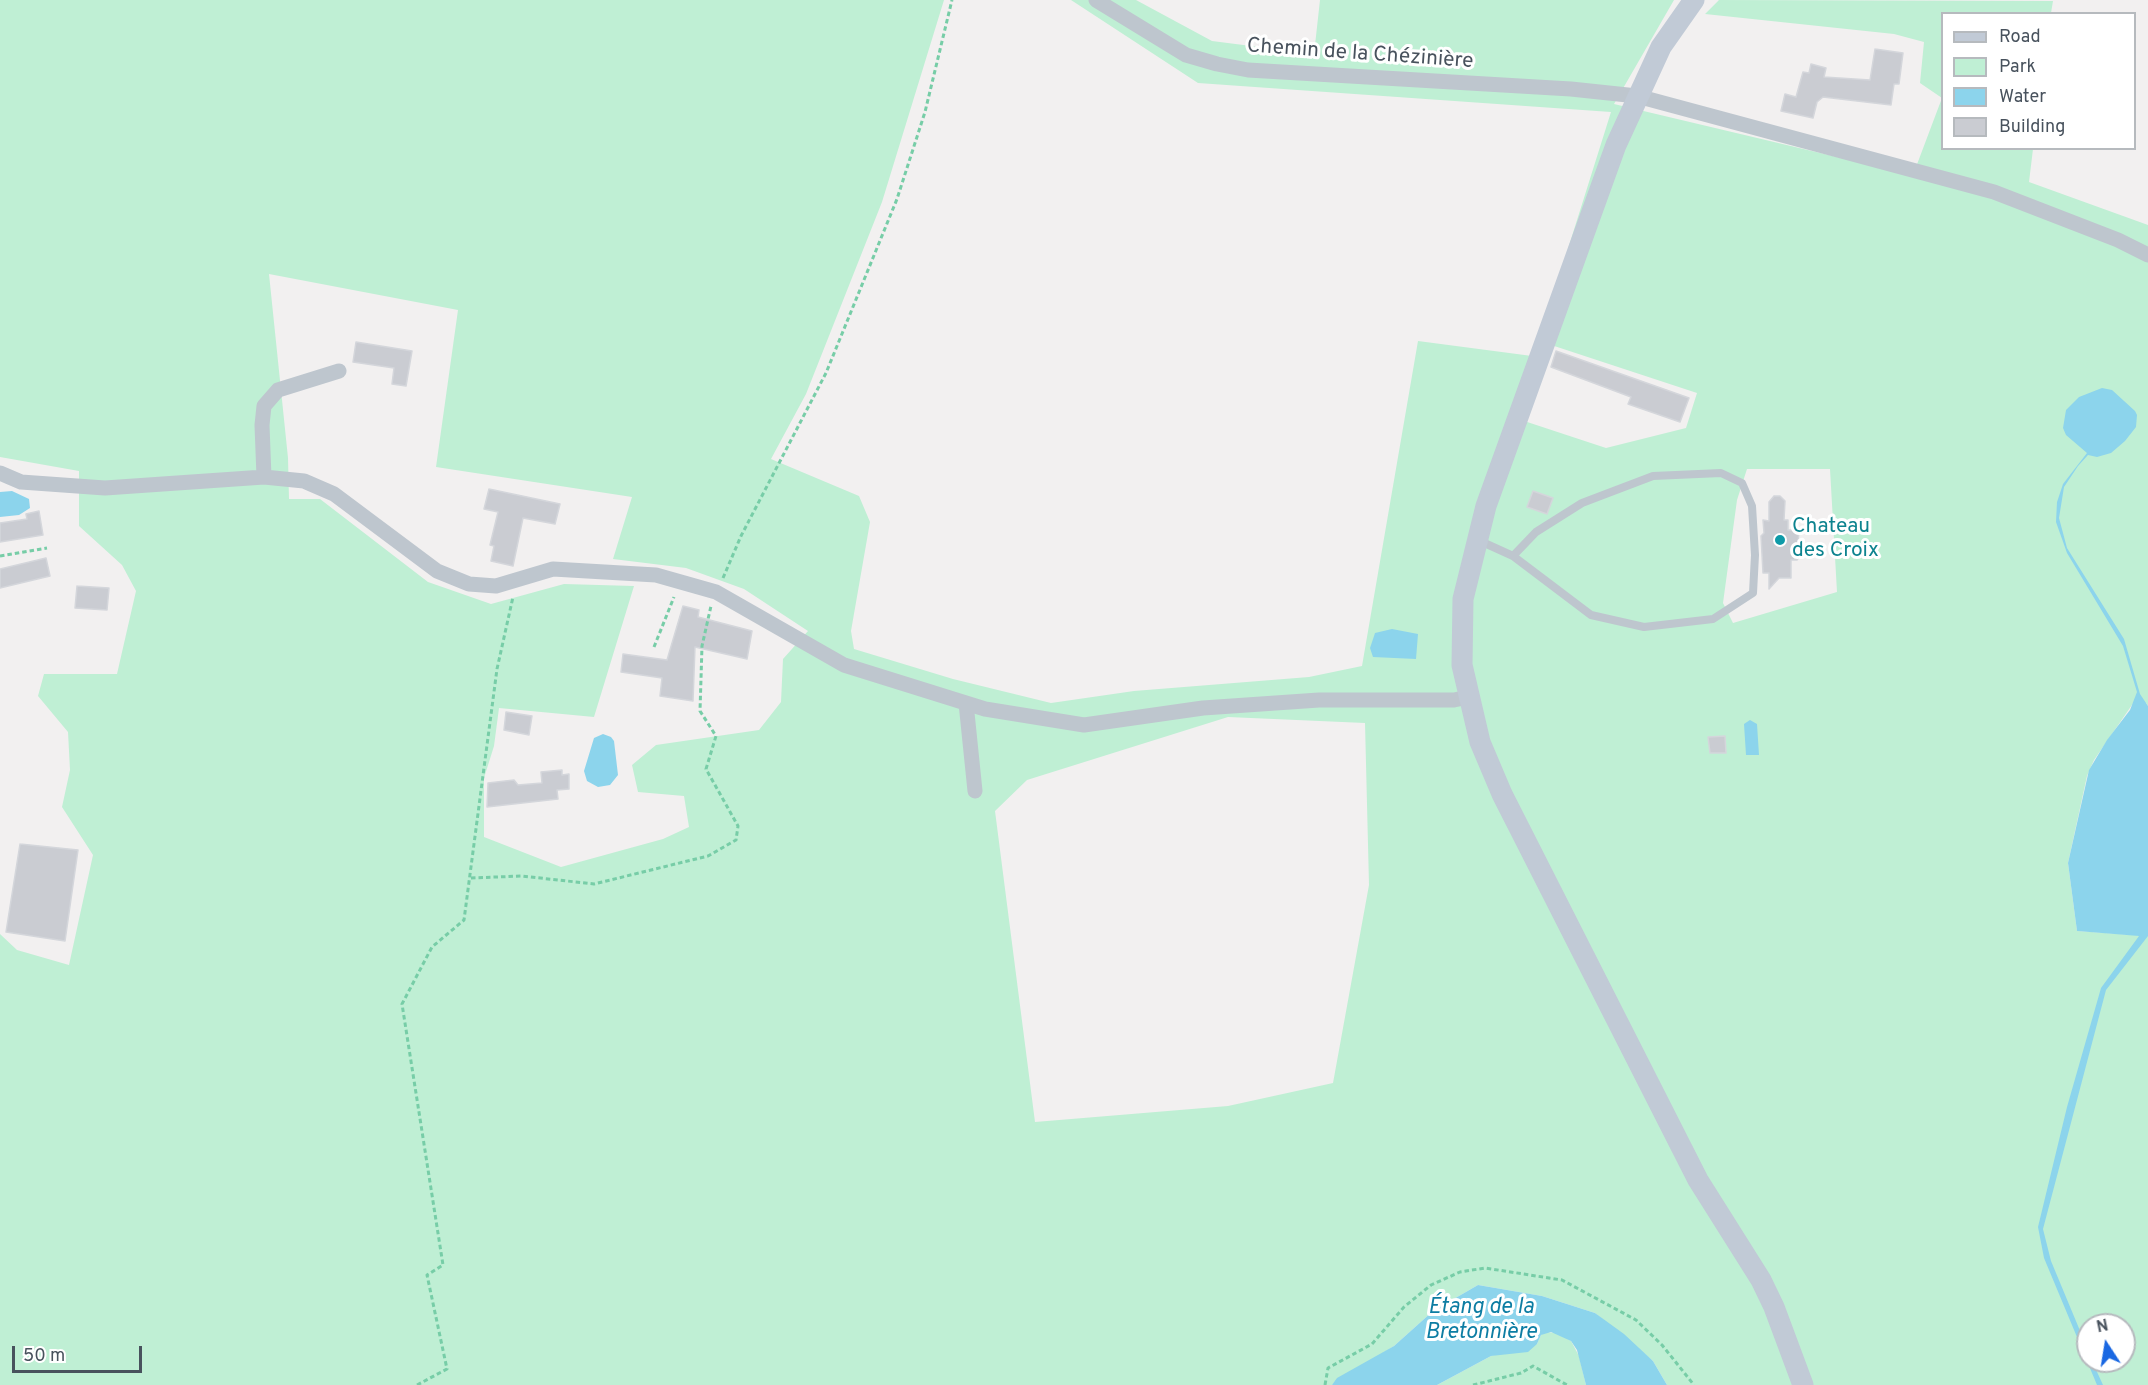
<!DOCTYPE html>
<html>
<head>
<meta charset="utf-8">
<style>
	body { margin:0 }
	#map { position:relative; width:2148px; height:1385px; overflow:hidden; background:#f2f0f0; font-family:Overpass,sans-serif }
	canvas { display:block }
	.legend { position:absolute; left:1941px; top:12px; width:195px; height:138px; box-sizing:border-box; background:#fff; border:2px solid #b6babe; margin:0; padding:8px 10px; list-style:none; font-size:18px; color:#48525d }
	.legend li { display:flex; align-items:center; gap:12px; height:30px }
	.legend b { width:30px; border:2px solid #b6babe }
	.north { position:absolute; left:2076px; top:1313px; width:60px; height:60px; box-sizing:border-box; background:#fff; border:2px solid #b6babe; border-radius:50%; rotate:348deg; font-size:16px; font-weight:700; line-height:24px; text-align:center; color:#48525d }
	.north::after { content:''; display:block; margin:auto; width:21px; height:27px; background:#1a68e2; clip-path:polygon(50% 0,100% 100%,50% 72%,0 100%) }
	.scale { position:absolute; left:12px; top:1346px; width:130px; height:27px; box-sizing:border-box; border:3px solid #48525d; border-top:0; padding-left:8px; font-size:18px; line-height:21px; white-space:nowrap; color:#48525d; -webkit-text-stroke:4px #fff; paint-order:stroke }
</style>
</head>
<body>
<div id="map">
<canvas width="2148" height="1385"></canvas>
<ul class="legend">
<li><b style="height:8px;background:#c1cad6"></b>Road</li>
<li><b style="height:16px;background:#bfefd4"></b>Park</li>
<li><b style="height:16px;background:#8cd4ec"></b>Water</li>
<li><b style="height:16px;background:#caccd2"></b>Building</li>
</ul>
<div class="north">N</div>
<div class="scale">50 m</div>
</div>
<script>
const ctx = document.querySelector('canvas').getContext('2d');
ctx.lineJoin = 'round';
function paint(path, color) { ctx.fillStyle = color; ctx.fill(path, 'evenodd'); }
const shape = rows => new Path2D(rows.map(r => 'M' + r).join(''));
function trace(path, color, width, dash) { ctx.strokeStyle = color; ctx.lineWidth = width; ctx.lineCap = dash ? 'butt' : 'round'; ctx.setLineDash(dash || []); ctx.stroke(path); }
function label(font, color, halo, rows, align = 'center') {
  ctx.font = font + ' Overpass,sans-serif'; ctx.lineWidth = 6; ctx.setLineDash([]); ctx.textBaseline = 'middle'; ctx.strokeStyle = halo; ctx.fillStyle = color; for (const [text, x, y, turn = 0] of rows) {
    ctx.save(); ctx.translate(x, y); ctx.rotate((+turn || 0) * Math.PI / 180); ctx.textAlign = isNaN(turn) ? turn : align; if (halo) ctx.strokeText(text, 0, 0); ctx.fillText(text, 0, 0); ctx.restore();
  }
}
paint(shape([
	[0,0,944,0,882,202,806,394,771,459,859,496,870,522,851,631,854,649,953,679,1051,703,1134,691,1309,677,1362,666,1418,341,1532,356,1509,416,1606,448,1686,428,1697,393,1539,341,1611,112,1198,83,1071,0,1136,0,1212,41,1314,54,1320,0,1674,0,1614,104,1913,175,1942,98,1920,83,1924,42,1894,34,1705,14,1719,0,2053,1,2051,13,1942,14,1942,148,2033,149,2029,182,2148,225,2148,706,2146,703,2134,702,2094,760,2087,776,2068,863,2077,931,2148,936,2148,1385,1667,1385,1653,1361,1595,1313,1542,1296,1478,1285,1433,1311,1394,1346,1332,1385,0,1385,0,934,17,950,69,965,93,855,62,807,70,770,68,732,38,696,44,674,117,674,136,591,122,565,79,526,79,471,0,457],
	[269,274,458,310,436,467,632,497,613,559,686,568,744,589,808,631,783,659,781,702,759,730,656,745,632,765,638,792,684,796,689,827,663,839,561,867,484,837,484,778,494,746,499,708,594,717,634,586,564,584,491,604,428,582,320,499,289,499,288,458],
	[1747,469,1830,469,1837,592,1733,623,1723,603,1737,500],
	[1228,717,1365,723,1369,885,1333,1083,1228,1106,1035,1122,995,811,1027,780],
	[2088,1325,2124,1325,2124,1361,2088,1361],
	[1545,1332,1557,1333,1571,1341,1579,1356,1586,1385,1437,1385,1491,1356,1537,1344,1541,1335]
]), '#bfefd4');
paint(shape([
	[2102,388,2112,390,2135,411,2137,415,2136,427,2125,441,2111,453,2097,457,2088,455,2078,466,2064,487,2059,518,2067,548,2124,639,2140,694,2148,706,2148,936,2106,990,2043,1229,2051,1261,2088,1350,2088,1361,2092,1361,2103,1385,2097,1385,2044,1258,2038,1227,2067,1107,2101,988,2139,936,2077,931,2068,863,2089,770,2107,740,2130,710,2137,692,2123,646,2067,553,2056,522,2057,502,2063,484,2087,453,2066,435,2063,428,2066,410,2079,397],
	[12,491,29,499,30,508,19,515,0,517,0,492],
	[1392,629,1418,634,1416,659,1373,657,1370,648,1375,633],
	[1750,720,1757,724,1759,755,1746,755,1744,724],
	[603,734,611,737,614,741,618,775,610,785,598,787,587,781,584,771,594,738],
	[1478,1285,1542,1296,1595,1313,1624,1334,1653,1361,1667,1385,1586,1385,1577,1350,1571,1341,1551,1332,1541,1335,1537,1344,1528,1352,1491,1356,1437,1385,1332,1385,1337,1378,1394,1346,1433,1311]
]), '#8cd4ec');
const building = shape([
	[1875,49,1903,53,1899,84,1894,84,1891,105,1823,97,1817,102,1813,118,1781,111,1785,94,1796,97,1803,72,1809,73,1811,64,1826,68,1824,77,1870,80,1875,49],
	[356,342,412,351,406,386,392,384,394,368,353,362,356,342],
	[1556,351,1689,398,1680,422,1628,404,1631,397,1551,367,1556,351],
	[489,489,560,504,555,524,523,518,513,566,491,561,494,546,490,545,498,512,484,509,489,489],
	[1533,491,1553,498,1547,514,1527,507,1533,491],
	[1774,496,1780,496,1785,501,1784,520,1788,520,1788,530,1799,530,1798,544,1802,553,1797,560,1791,560,1791,578,1779,578,1769,589,1769,573,1763,573,1761,536,1764,533,1763,520,1769,521,1769,502,1774,496],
	[39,511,43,535,0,542,0,523,27,519,26,514,39,511],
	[46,558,50,576,0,588,0,569,46,558],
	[77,586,109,588,107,610,75,608,77,586],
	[683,606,699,610,698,617,752,631,747,659,695,647,693,701,660,696,662,678,621,672,623,654,667,660,683,606],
	[506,712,532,716,529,735,504,730,506,712],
	[1725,736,1726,753,1710,753,1708,737,1725,736],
	[562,770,562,775,569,774,569,789,557,790,558,799,487,807,488,783,514,780,518,785,542,783,541,772,562,770],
	[20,844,78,850,65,941,6,932,20,844]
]);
paint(building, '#caccd2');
trace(building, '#d4d6db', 1.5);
trace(shape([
	[0,556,47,548],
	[723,578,741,536,826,373,897,199,925,112,952,0],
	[654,647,674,597],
	[471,878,522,876,594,884,708,856,736,840,738,826,706,769,716,736,700,711,702,646,711,606],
	[417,1385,447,1369,427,1275,443,1265,402,1004,432,947,464,920,497,669,513,597],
	[1325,1385,1328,1368,1372,1344,1404,1307,1431,1285,1460,1272,1485,1268,1562,1280,1636,1320,1662,1345,1694,1385],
	[1473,1385,1521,1373,1533,1366,1567,1385]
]), '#77cda7', 3, [4.5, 3]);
trace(shape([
	[1480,541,1513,556,1591,615,1644,627,1713,619,1753,593,1755,555,1752,506,1742,483,1721,473,1653,476,1582,503,1536,532,1513,556]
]), '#bec6ce', 8);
trace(shape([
	[1096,0,1186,55,1217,64,1248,70,1571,89,1637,96,1994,192,2118,240,2148,255],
	[0,473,21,482,105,488,264,477,304,481,334,494,437,571,469,584,496,586,553,569,656,575,716,592,844,665,985,709,1084,725,1203,708,1319,700,1454,700,1468,697],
	[264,477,262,425,264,406,278,390,339,371],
	[966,703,975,791]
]), '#bec6ce', 15);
trace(shape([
	[1694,0,1661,47,1616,145,1486,506,1463,599,1462,665,1480,742,1502,794,1698,1180,1761,1280,1774,1307,1803,1385]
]), '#c1cad6', 21);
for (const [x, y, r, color] of [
	[1780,540,6,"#0f9aa8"]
]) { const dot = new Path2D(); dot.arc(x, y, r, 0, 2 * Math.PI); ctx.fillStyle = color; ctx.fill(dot); trace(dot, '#fff', 2); }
label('21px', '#48525d', '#fff', [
	["Chemin de la Chézinière",1360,55,4]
]);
label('21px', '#0d838f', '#fff', [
	["Chateau",1792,528],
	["des Croix",1792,552]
], 'left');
label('italic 22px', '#0d7da3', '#fff', [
	["Étang de la",1481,1309],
	["Bretonnière",1481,1334]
]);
</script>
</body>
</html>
